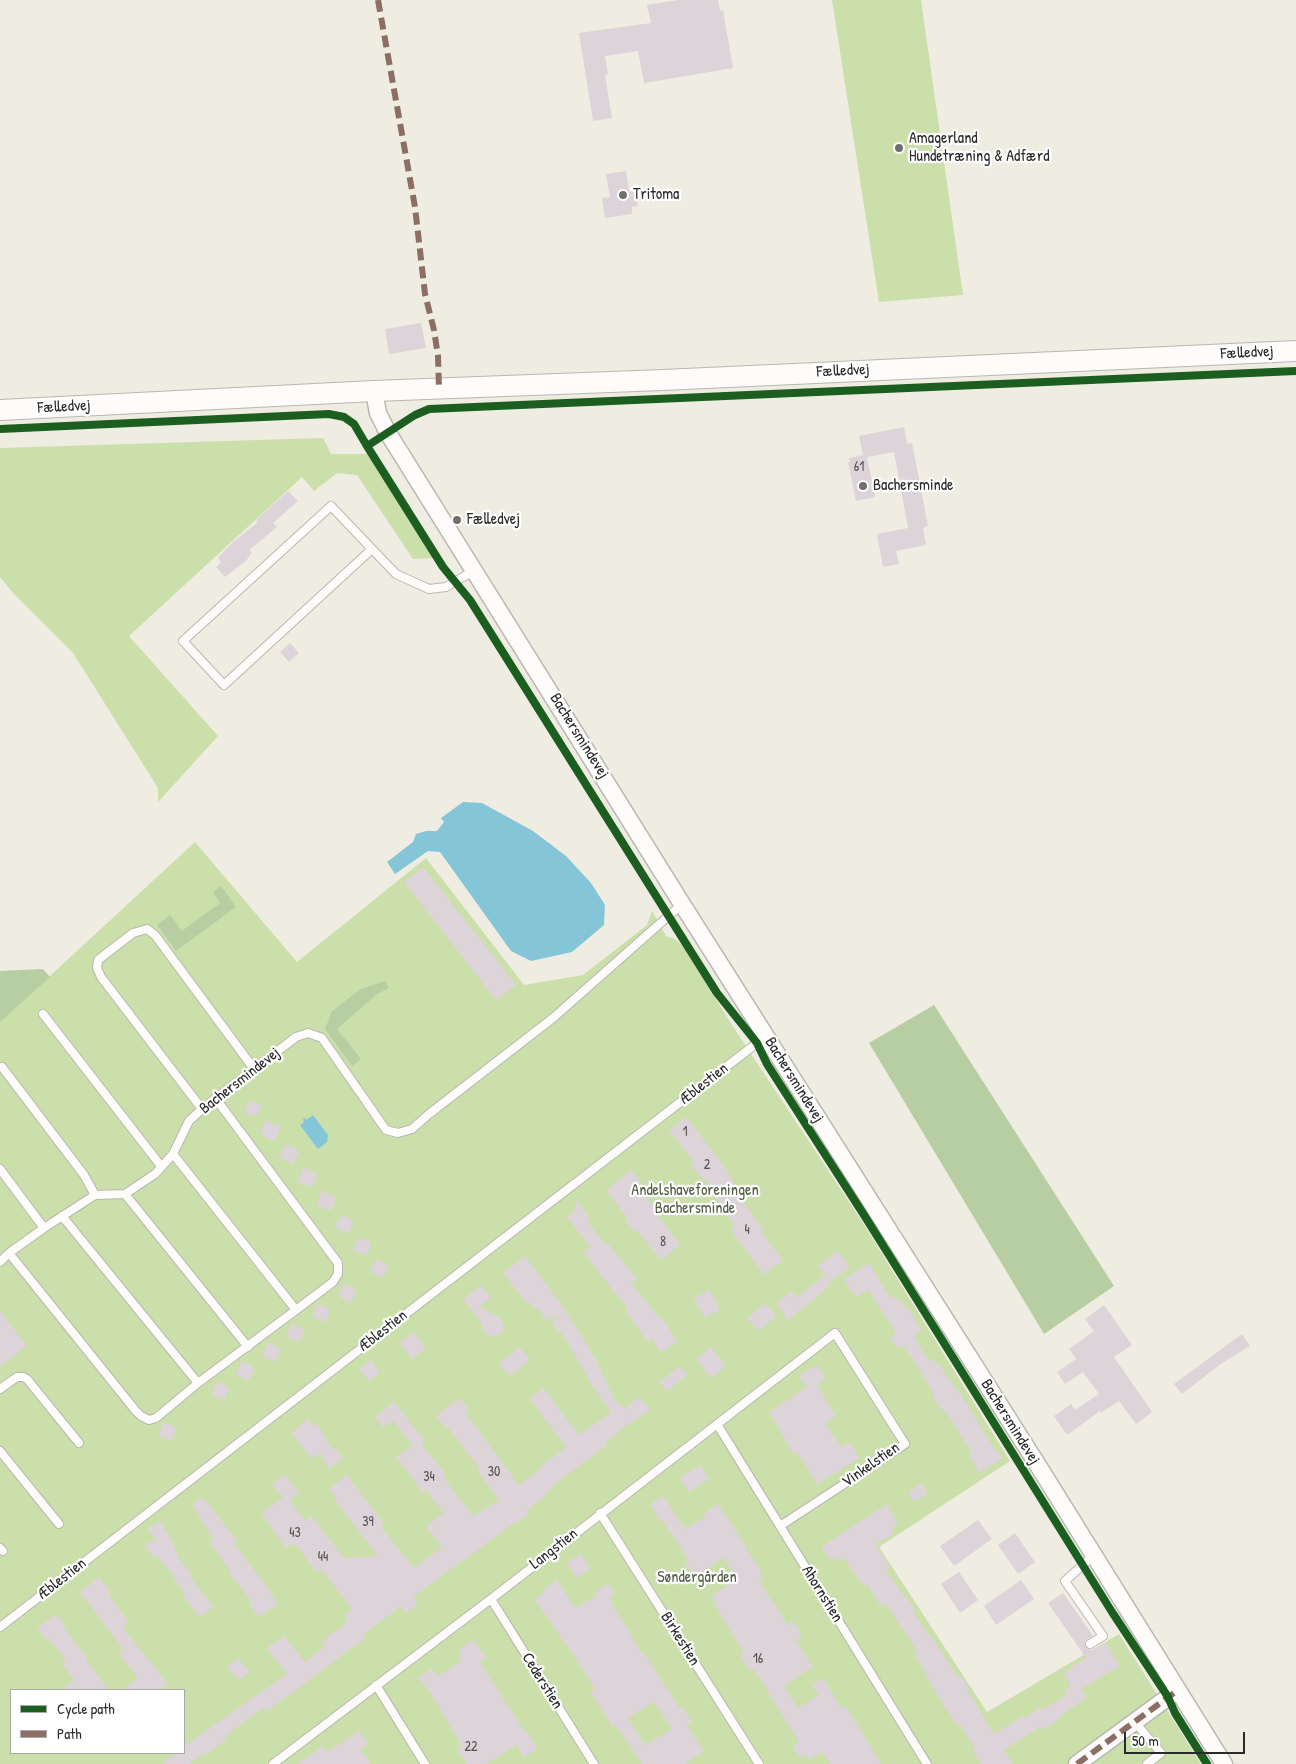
<!DOCTYPE html>
<html>
<head>
<meta charset="utf-8">
<style>
	body { margin:0 }
	#map { position:relative; width:1296px; height:1764px; overflow:hidden; background:#efece2; font-family:"Patrick Hand",sans-serif }
	canvas { display:block }
	.legend { position:absolute; left:10px; top:1689px; width:175px; height:65px; box-sizing:border-box; background:#fff; border:1px solid #aaa; margin:0; padding:6px 9px; list-style:none; font-size:15px; color:#2b2b2b }
	.legend li { display:flex; align-items:center; gap:10px; height:25px }
	.legend b { width:25px; border:1px solid #aaa }
	.scale { position:absolute; left:1124px; top:1732px; width:121px; height:22px; box-sizing:border-box; border:2px solid #2b2b2b; border-top:0; padding-left:6px; font-size:15px; line-height:18px; white-space:nowrap; color:#2b2b2b; -webkit-text-stroke:4px #fff; paint-order:stroke }
</style>
</head>
<body>
<div id="map">
<canvas width="1296" height="1764"></canvas>
<ul class="legend">
<li><b style="height:6px;background:#1b5e20"></b>Cycle path</li>
<li><b style="height:6px;background:#8d6e63"></b>Path</li>
</ul>
<div class="scale">50 m</div>
</div>
<script>
const ctx = document.querySelector('canvas').getContext('2d');
ctx.lineJoin = 'round';
function paint(path, color) { ctx.fillStyle = color; ctx.fill(path, 'evenodd'); }
const shape = rows => new Path2D(rows.map(r => 'M' + r).join(''));
function trace(path, color, width, dash) { ctx.strokeStyle = color; ctx.lineWidth = width; ctx.lineCap = dash ? 'butt' : 'round'; ctx.setLineDash(dash || []); ctx.stroke(path); }
function label(font, color, halo, rows, align = 'center') {
  ctx.font = font + ' "Patrick Hand",sans-serif'; ctx.lineWidth = 4.5; ctx.setLineDash([]); ctx.textBaseline = 'middle'; ctx.strokeStyle = halo; ctx.fillStyle = color; for (const [text, x, y, turn = 0] of rows) {
    ctx.save(); ctx.translate(x, y); ctx.rotate((+turn || 0) * Math.PI / 180); ctx.textAlign = isNaN(turn) ? turn : align; if (halo) ctx.strokeText(text, 0, 0); ctx.fillText(text, 0, 0); ctx.restore();
  }
}
paint(shape([
	[832,0,921,0,963,295,879,302],
	[323,438,331,454,369,454,433,558,413,559,357,475,337,473,314,491,302,477,129,636,218,736,158,802,158,788,73,653,14,594,0,577,0,448],
	[195,842,297,962,426,858,524,985,583,975,647,925,652,911,666,936,675,939,684,947,732,1025,861,1220,1010,1461,879,1547,987,1712,1119,1634,1201,1764,0,1764,0,1022],
	[11,1690,184,1690,184,1753,11,1753]
]), '#cbdfab');
paint(shape([
	[221,886,236,907,176,951,157,925,170,915,182,931,220,903,213,892],
	[43,969,50,977,0,1022,0,971],
	[385,981,389,988,377,994,337,1029,361,1059,352,1066,325,1029,332,1011,361,989],
	[934,1005,1114,1286,1044,1334,869,1043]
]), '#b7cea2');
paint(shape([
	[463,802,482,803,533,831,566,856,591,883,605,905,604,925,572,952,531,961,511,951,440,852,428,851,395,874,387,862,413,842,416,834,426,831,437,831,444,822,441,818],
	[313,1115,328,1135,327,1142,318,1149,300,1125,304,1122,303,1119,305,1118,306,1120]
]), '#84c6d8');
paint(shape([
	[678,0,718,0,720,11,723,10,733,68,644,83,638,51,605,56,608,74,605,75,612,118,593,121,579,33,651,23,647,5],
	[626,171,629,192,635,191,638,206,632,207,632,214,605,218,602,198,610,197,606,174],
	[421,323,426,348,389,354,385,329],
	[904,427,907,444,912,443,928,526,923,528,926,545,896,551,899,564,883,567,877,534,908,528,894,452,867,457,875,497,856,501,848,462,850,462,849,458,863,455,859,436],
	[288,491,298,501,273,523,277,527,249,550,252,553,247,558,248,559,225,577,216,567,221,562,218,558,233,542,258,522,256,520],
	[290,643,299,653,289,662,280,652],
	[423,867,516,985,496,1000,404,882],
	[250,1100,262,1105,256,1117,244,1112],
	[686,1117,724,1166,743,1197,741,1199,763,1229,760,1231,783,1260,764,1275,731,1230,735,1227,705,1179,703,1180,691,1165,694,1162,669,1130],
	[266,1120,281,1127,274,1141,260,1134],
	[285,1144,300,1151,293,1164,279,1157],
	[304,1167,318,1174,312,1188,297,1181],
	[631,1170,641,1182,637,1185,659,1213,657,1215,680,1245,661,1260,637,1230,634,1232,626,1221,628,1219,606,1190],
	[322,1191,337,1198,331,1211,316,1205],
	[576,1200,590,1218,587,1221,606,1245,608,1243,637,1279,631,1283,661,1320,663,1319,677,1342,660,1352,652,1339,648,1342,625,1311,628,1309,583,1252,590,1247,567,1217,574,1212],
	[342,1215,354,1221,348,1234,335,1227],
	[359,1237,372,1243,366,1256,353,1250],
	[838,1251,850,1268,829,1282,831,1284,811,1302,788,1320,776,1303,792,1291,797,1297,824,1276,829,1282,818,1265],
	[525,1256,561,1304,574,1324,595,1358,617,1405,620,1403,624,1409,639,1397,650,1410,620,1430,605,1443,607,1445,553,1485,554,1487,547,1492,548,1494,526,1511,529,1514,518,1522,517,1521,413,1597,418,1604,406,1613,401,1606,363,1635,365,1638,304,1684,267,1711,264,1707,225,1736,227,1739,206,1755,204,1753,189,1764,162,1764,177,1753,184,1753,184,1747,204,1732,287,1674,266,1648,284,1636,305,1662,325,1646,322,1641,348,1622,344,1616,352,1609,321,1569,317,1572,295,1544,293,1546,291,1544,286,1548,261,1513,283,1498,272,1484,285,1475,299,1493,290,1500,305,1521,311,1516,344,1558,378,1556,334,1499,336,1497,329,1489,347,1475,383,1522,382,1523,384,1526,382,1528,414,1568,442,1547,426,1526,444,1513,426,1490,423,1493,396,1457,413,1446,393,1420,383,1428,375,1417,394,1402,425,1441,421,1444,446,1474,443,1477,473,1516,499,1500,477,1471,480,1469,447,1426,445,1428,436,1416,460,1398,469,1409,465,1412,519,1485,540,1470,539,1468,566,1447,529,1398,543,1388,579,1435,611,1412,587,1378,588,1377,561,1332,559,1334,552,1322,559,1316,546,1320,538,1308,536,1310,531,1303,528,1305,503,1273],
	[376,1259,389,1266,383,1278,370,1272],
	[869,1263,891,1299,895,1296,899,1302,901,1300,907,1310,909,1309,922,1331,914,1336,929,1361,933,1359,937,1365,939,1364,959,1394,960,1393,994,1449,995,1448,1002,1459,979,1473,969,1455,972,1453,944,1409,941,1411,932,1395,934,1394,909,1353,908,1354,903,1345,897,1348,890,1337,896,1333,868,1290,857,1297,854,1291,852,1293,844,1279],
	[344,1284,357,1290,351,1303,338,1296],
	[481,1285,491,1298,479,1307,501,1318,504,1327,501,1334,492,1337,485,1333,481,1322,463,1299],
	[709,1290,720,1309,705,1318,693,1299],
	[318,1303,331,1310,325,1323,312,1316],
	[766,1303,776,1317,758,1331,747,1318],
	[1104,1305,1132,1345,1114,1357,1152,1412,1136,1424,1119,1401,1101,1413,1100,1411,1067,1435,1054,1416,1071,1404,1075,1410,1099,1394,1083,1372,1065,1384,1057,1372,1076,1359,1069,1349,1094,1331,1085,1319],
	[0,1311,27,1346,0,1366],
	[292,1323,305,1330,299,1342,286,1336],
	[414,1332,426,1348,412,1359,400,1342],
	[1242,1334,1250,1346,1222,1363,1182,1394,1174,1384],
	[268,1343,281,1349,274,1362,262,1356],
	[520,1347,530,1360,510,1376,499,1363],
	[711,1347,726,1366,711,1378,696,1359],
	[371,1360,380,1373,369,1381,359,1369],
	[242,1361,255,1368,249,1381,236,1374],
	[816,1365,826,1379,817,1385,836,1416,825,1423,841,1447,850,1442,859,1458,817,1484,797,1452,793,1454,769,1412,807,1387,799,1376],
	[680,1366,687,1375,667,1391,659,1382],
	[217,1381,230,1388,224,1400,211,1394],
	[308,1419,314,1426,317,1424,333,1450,336,1448,343,1459,329,1468,320,1453,312,1459,291,1433],
	[164,1422,177,1428,171,1441,158,1435],
	[700,1465,709,1479,689,1492,679,1478],
	[922,1483,928,1494,914,1502,908,1492],
	[663,1496,685,1529,706,1516,704,1513,718,1504,746,1546,745,1547,762,1572,760,1574,763,1578,759,1581,788,1625,794,1621,800,1632,799,1632,802,1637,796,1641,813,1667,784,1686,798,1708,819,1695,812,1685,823,1678,842,1709,846,1706,881,1764,830,1764,822,1752,809,1760,805,1755,800,1758,793,1746,799,1742,754,1669,750,1671,740,1656,744,1654,714,1603,715,1602,712,1596,737,1579,724,1557,695,1577,685,1562,688,1560,662,1519,660,1521,650,1504],
	[203,1497,237,1541,234,1544,265,1584,278,1604,258,1617,249,1602,251,1601,228,1572,230,1570,209,1542,213,1539,192,1504],
	[887,1504,898,1524,891,1528,894,1534,875,1544,890,1567,886,1571,905,1597,906,1596,916,1611,913,1612,929,1636,931,1635,958,1678,961,1676,969,1688,967,1690,994,1734,1023,1716,1024,1718,1041,1707,1042,1710,1067,1695,1064,1690,1071,1686,1063,1673,1086,1658,1048,1603,1063,1593,1093,1636,1085,1641,1086,1647,1091,1650,1106,1643,1120,1666,1081,1689,1087,1698,1059,1716,1061,1718,1042,1730,1040,1727,1004,1750,1013,1764,981,1764,972,1750,975,1748,960,1724,957,1726,930,1683,931,1683,914,1654,918,1652,886,1604,881,1607,867,1584,863,1586,844,1558,840,1561,837,1557,831,1561,821,1547],
	[978,1520,992,1539,954,1566,940,1546],
	[160,1521,174,1544,173,1545,179,1558,192,1575,190,1576,213,1607,200,1617,183,1596,185,1594,173,1578,175,1577,156,1555,153,1558,145,1545,155,1539,148,1528],
	[1015,1533,1035,1562,1018,1574,998,1545],
	[581,1554,590,1569,576,1578,567,1562],
	[959,1572,978,1600,960,1613,941,1584],
	[99,1577,111,1592,108,1594,129,1622,122,1627,168,1684,160,1690,122,1690,138,1678,118,1653,123,1649,80,1592],
	[557,1580,575,1608,596,1596,594,1593,608,1584,615,1594,610,1597,613,1605,642,1654,644,1653,680,1709,682,1707,692,1722,687,1725,704,1751,685,1764,642,1764,616,1725,613,1727,590,1692,595,1689,572,1653,534,1599,544,1593,542,1590],
	[654,1702,672,1729,645,1745,628,1718],
	[1021,1580,1034,1599,996,1625,984,1606],
	[56,1614,65,1626,64,1628,87,1657,85,1659,109,1690,61,1690,74,1680,61,1663,66,1660,49,1639,47,1641,37,1628],
	[474,1640,486,1658,480,1662,508,1706,524,1731,526,1730,538,1749,524,1757,516,1745,486,1764,467,1764,457,1749,461,1747,459,1741,430,1692,418,1677,432,1668,438,1676,461,1661,458,1655,462,1653,459,1649],
	[238,1658,250,1672,239,1680,227,1667],
	[359,1731,368,1744,360,1749,371,1764,297,1764,323,1746,327,1752]
]), '#dcd4d9');
const service = shape([
	[372,549,224,685,183,641,331,506,372,549,396,574,429,589,446,587,475,570],
	[43,1014,161,1166],
	[2,1067,84,1175,95,1195],
	[216,1099,338,1263,338,1274,333,1282,296,1310],
	[202,1109,101,977,97,968,98,960,133,933,147,929,155,935,254,1069],
	[0,1169,44,1228],
	[125,1194,248,1347],
	[62,1216,198,1383],
	[9,1253,135,1410,141,1416,149,1420,156,1418,198,1383,296,1310,173,1154],
	[0,1262,9,1253,44,1228,95,1195,125,1194,155,1174,173,1154,189,1121,202,1109,296,1037,308,1033,322,1038,386,1130,398,1133,412,1129,429,1114,553,1018,682,904],
	[0,1389,17,1377,23,1377,27,1379,79,1443],
	[717,1424,927,1764],
	[0,1451,59,1524],
	[600,1513,759,1764],
	[0,1548,3,1551],
	[491,1599,594,1764],
	[0,1627,766,1036],
	[1090,1644,1103,1636,1065,1581,1094,1555],
	[376,1685,425,1764],
	[1134,1721,1161,1753,1147,1764],
	[273,1764,491,1599,835,1333,905,1444,780,1526]
]);
const minor = shape([
	[374,391,378,413,388,433,682,904,1039,1467,1224,1764],
	[1077,1764,1178,1690]
]);
const tertiary = shape([
	[0,410,374,391,663,380,1296,351]
]);
trace(service, '#b9b7b0', 10);
trace(minor, '#b9b7b0', 19);
trace(tertiary, '#b9b7b0', 22);
trace(service, '#fdfcfb', 8);
trace(minor, '#fdfcfb', 16);
trace(tertiary, '#fdfcfb', 20);
trace(shape([
	[378,0,415,207,425,294,434,330,438,356,439,388],
	[1077,1764,1178,1690]
]), '#8d6e63', 6, [12, 6]);
trace(shape([
	[0,429,329,414,344,417,354,424,367,446,415,415,429,409,1296,371],
	[367,446,443,567,470,600,717,993,757,1043,767,1064,864,1215,1112,1612,1168,1697,1175,1713,1207,1764]
]), '#1b5e20', 8);
for (const [x, y, r, color] of [
	[899,148,5,"#706f6b"],
	[623,195,5,"#706f6b"],
	[863,486,5,"#706f6b"],
	[457,520,5,"#706f6b"]
]) { const dot = new Path2D(); dot.arc(x, y, r, 0, 2 * Math.PI); ctx.fillStyle = color; ctx.fill(dot); trace(dot, '#fff', 2); }
label('14px', '#575556', null, [
	["61",859,467],
	["1",685,1132],
	["2",707,1165],
	["4",747,1230],
	["8",663,1242],
	["30",494,1472],
	["34",429,1477],
	["39",368,1522],
	["43",295,1533],
	["44",323,1557],
	["16",758,1659],
	["22",471,1747]
]);
label('16px', '#2b2b2b', '#fff', [
	["Amagerland",909,139],
	["Hundetræning & Adfærd",909,157],
	["Tritoma",633,195],
	["Bachersminde",873,486],
	["Fælledvej",467,520]
], 'left');
label('16px', '#2b2b2b', '#fff', [
	["Fælledvej",1247,353,-3],
	["Fælledvej",843,371,-3],
	["Fælledvej",64,407,-3],
	["Bachersmindevej",579,736,58],
	["Bachersmindevej",794,1080,58],
	["Bachersmindevej",240,1081,-38],
	["Æblestien",704,1084,-38],
	["Æblestien",383,1331,-38],
	["Bachersmindevej",1010,1422,58],
	["Vinkelstien",871,1465,-35],
	["Langstien",554,1549,-38],
	["Æblestien",62,1579,-38],
	["Ahornstien",822,1594,58],
	["Birkestien",680,1639,58],
	["Cederstien",542,1681,58]
]);
label('16px', '#525e44', '#fff', [
	["Andelshaveforeningen",695,1191],
	["Bachersminde",695,1209],
	["Søndergården",697,1578]
]);
</script>
</body>
</html>
